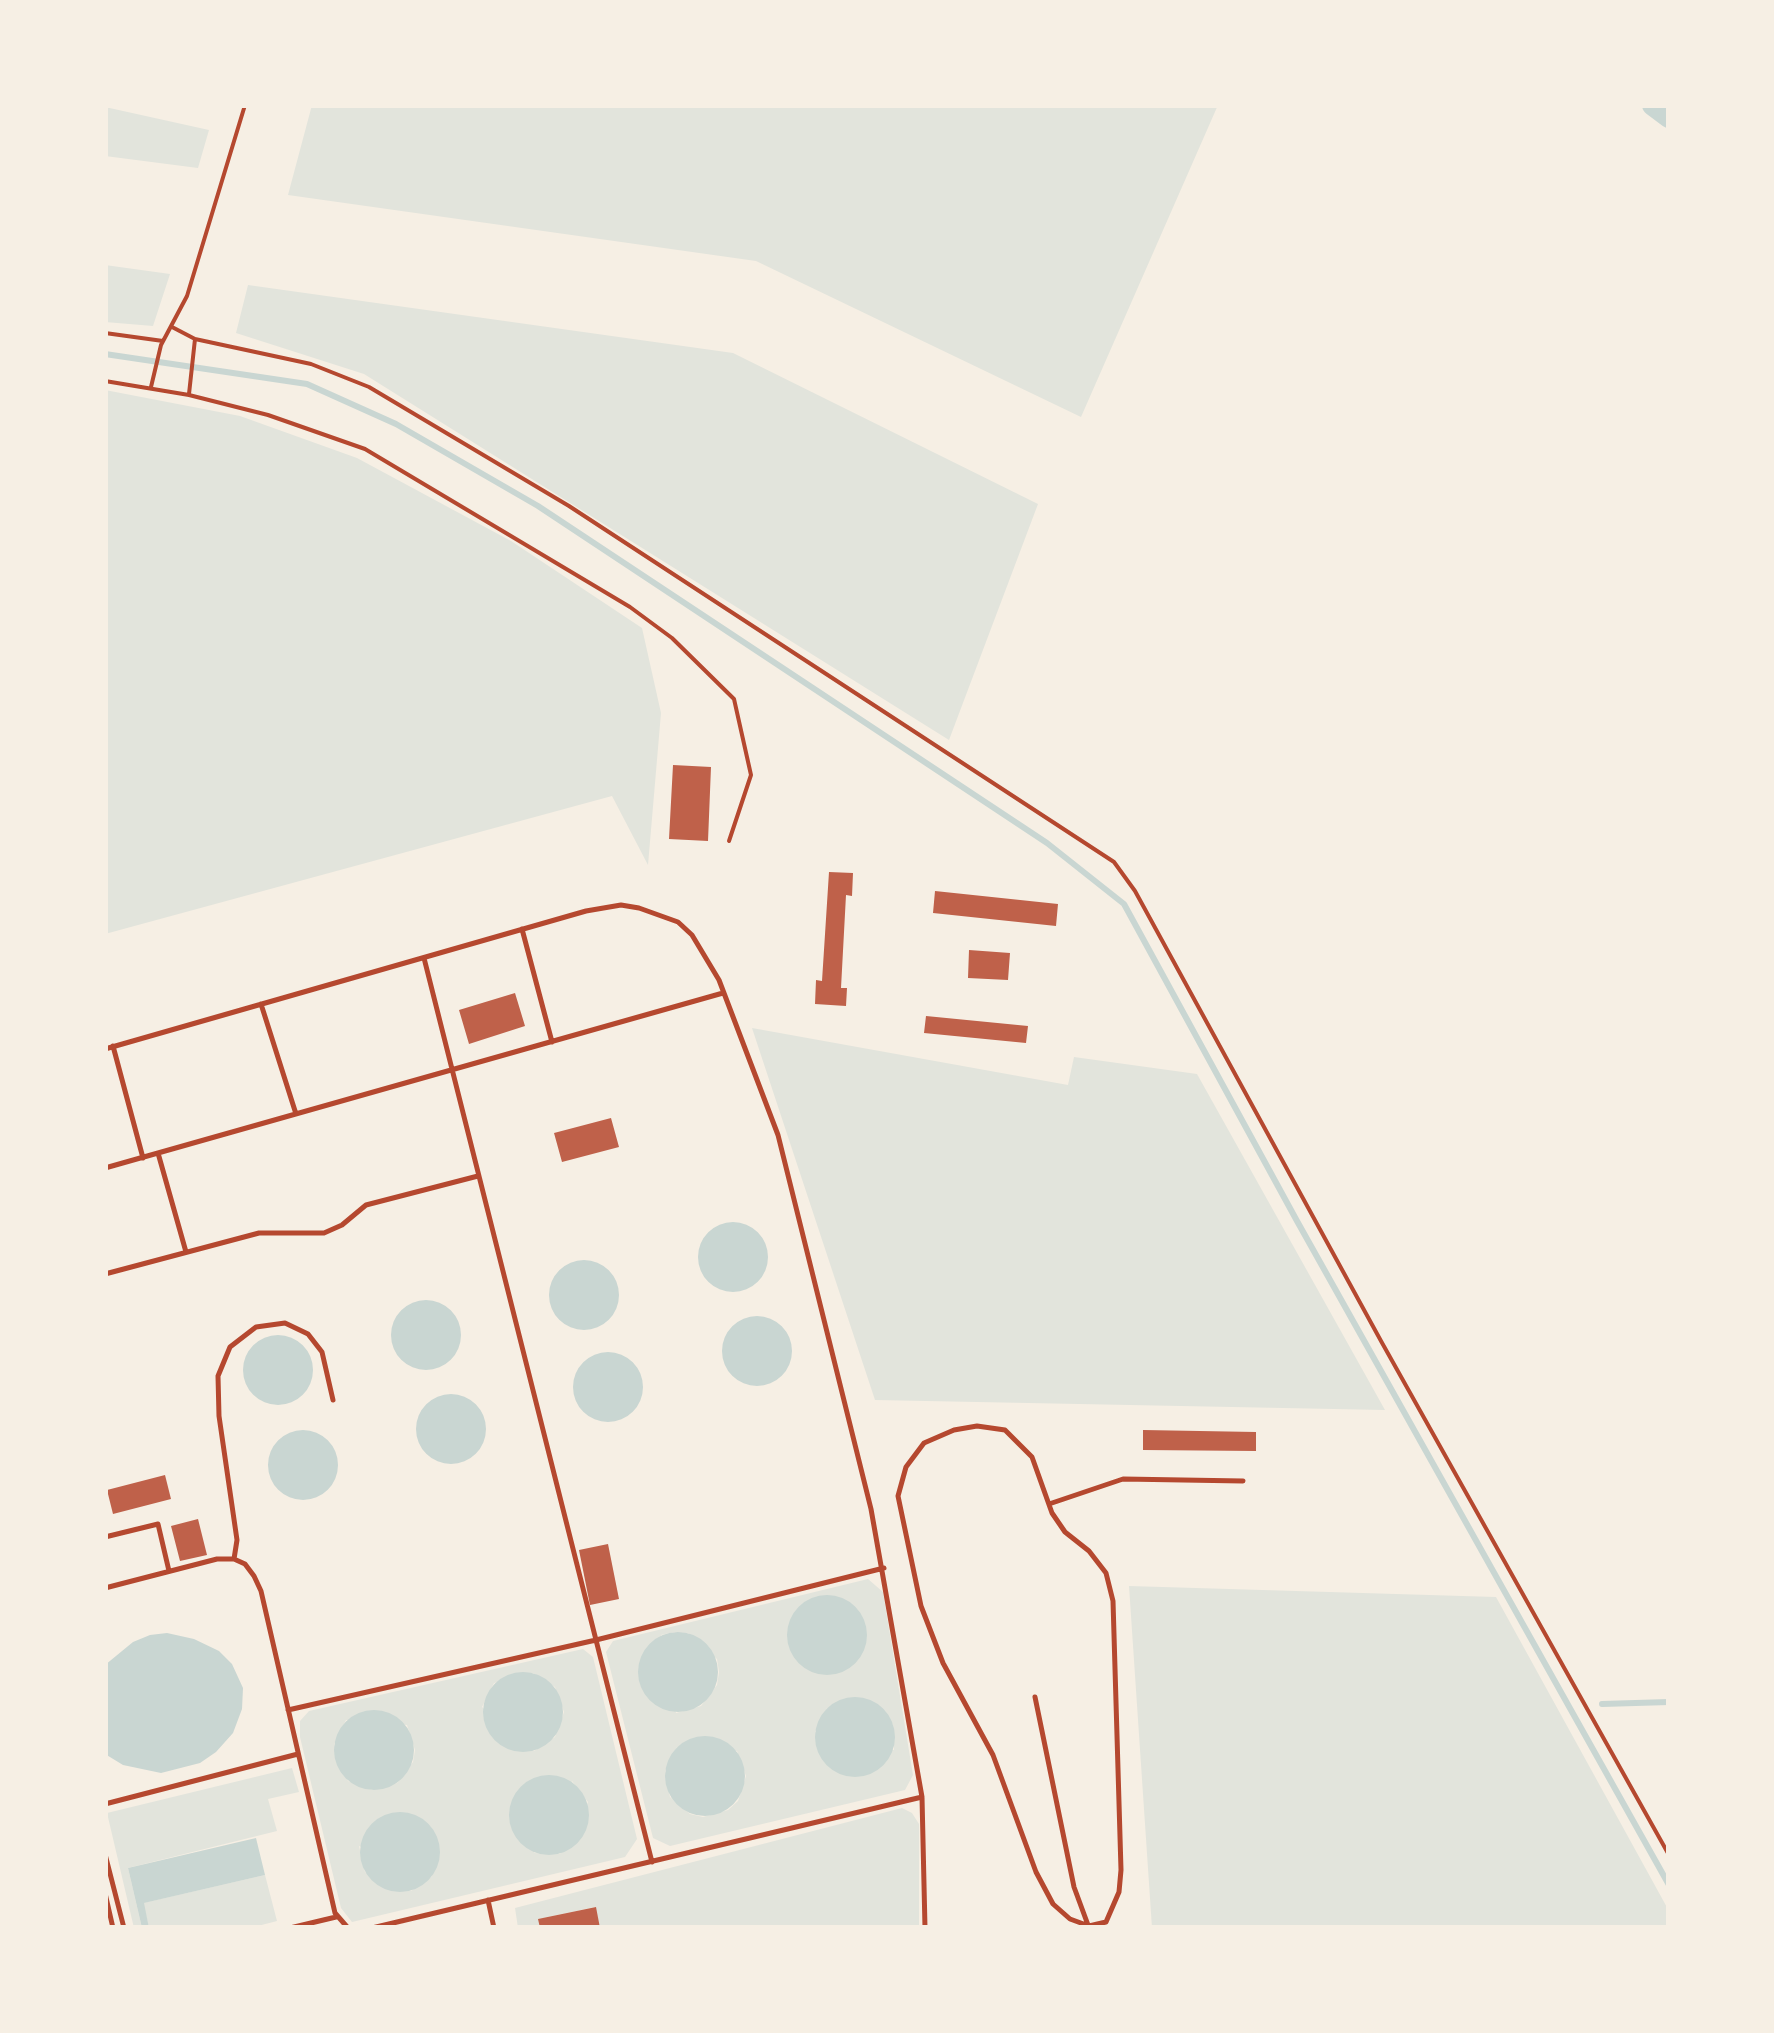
<!DOCTYPE html>
<html>
<head>
<meta charset="utf-8">
<style>
	body { margin:0 }
	#map { position:relative; width:1774px; height:2033px; overflow:hidden; background:#f6efe4; font-family:"Fira Sans Condensed",sans-serif }
	canvas { display:block }
	.frame { position:absolute; inset:0; border:108px solid #f6efe4; pointer-events:none }
</style>
</head>
<body>
<div id="map">
<canvas width="1774" height="2033"></canvas>
<div class="frame"></div>
</div>
<script>
const ctx = document.querySelector('canvas').getContext('2d');
ctx.lineJoin = 'round';
function paint(path, color) { ctx.fillStyle = color; ctx.fill(path, 'evenodd'); }
const shape = rows => new Path2D(rows.map(r => 'M' + r).join(''));
function trace(path, color, width, dash) { ctx.strokeStyle = color; ctx.lineWidth = width; ctx.lineCap = dash ? 'butt' : 'round'; ctx.setLineDash(dash || []); ctx.stroke(path); }
paint(shape([
	[312,105,1218,105,1081,417,756,261,288,195],
	[105,107,209,130,198,168,105,156],
	[105,265,170,274,153,326,105,322],
	[248,285,733,353,1038,504,949,740,364,374,236,333],
	[105,390,240,416,357,458,511,541,642,628,661,713,648,865,612,796,105,934],
	[752,1028,1068,1085,1074,1057,1197,1074,1385,1410,875,1400],
	[868,1579,883,1592,913,1775,905,1790,670,1846,653,1838,606,1652,613,1641],
	[674,1632,688,1633,717,1659,719,1672,717,1685,701,1706,676,1713,661,1635],
	[827,1708,893,1724,894,1750,815,1732],
	[677,1747,737,1751,746,1776,738,1801,728,1810,703,1817,690,1814,670,1797,665,1771],
	[1129,1586,1496,1597,1669,1911,1669,1928,1152,1928],
	[583,1649,593,1657,637,1839,625,1857,352,1922,341,1908,300,1737,300,1721,309,1711],
	[533,1673,555,1687,564,1712,555,1737,534,1751,482,1707,494,1683],
	[346,1720,407,1725,415,1750,413,1762,397,1783,372,1790,348,1781,334,1744],
	[572,1781,588,1802,560,1854,534,1853],
	[359,1846,432,1876,411,1891,365,1872],
	[292,1768,299,1792,268,1799,277,1831,128,1868,142,1928,134,1928,107,1813],
	[902,1808,912,1813,919,1824,919,1928,600,1928,595,1907,539,1919,540,1928,518,1928,515,1908],
	[265,1875,277,1921,250,1928,149,1928,143,1903]
]), '#e2e4dc');
paint(shape([
	'698 1257a35 35 0 1 1 70 0a35 35 0 1 1-70 0Z',
	'549 1295a35 35 0 1 1 70 0a35 35 0 1 1-70 0Z',
	'391 1335a35 35 0 1 1 70 0a35 35 0 1 1-70 0Z',
	'722 1351a35 35 0 1 1 70 0a35 35 0 1 1-70 0Z',
	'243 1370a35 35 0 1 1 70 0a35 35 0 1 1-70 0Z',
	'573 1387a35 35 0 1 1 70 0a35 35 0 1 1-70 0Z',
	'416 1429a35 35 0 1 1 70 0a35 35 0 1 1-70 0Z',
	'268 1465a35 35 0 1 1 70 0a35 35 0 1 1-70 0Z',
	'787 1635a40 40 0 1 1 80 0a40 40 0 1 1-80 0Z',
	'638 1672a40 40 0 1 1 80 0a40 40 0 1 1-80 0Z',
	[167,1633,194,1639,219,1651,232,1664,243,1688,242,1709,233,1733,216,1752,200,1763,161,1773,123,1765,105,1754,105,1665,133,1642,150,1635],
	'483 1712a40 40 0 1 1 80 0a40 40 0 1 1-80 0Z',
	'815 1737a40 40 0 1 1 80 0a40 40 0 1 1-80 0Z',
	'334 1750a40 40 0 1 1 80 0a40 40 0 1 1-80 0Z',
	'665 1776a40 40 0 1 1 80 0a40 40 0 1 1-80 0Z',
	'509 1815a40 40 0 1 1 80 0a40 40 0 1 1-80 0Z',
	'360 1852a40 40 0 1 1 80 0a40 40 0 1 1-80 0Z',
	[256,1838,265,1875,144,1903,149,1928,142,1928,128,1868]
]), '#c9d6d2');
trace(shape([
	[105,354,307,384,396,424,538,506,1047,843,1124,904,1297,1221,1669,1885],
	[1602,1704,1669,1702]
]), '#c9d6d2', 6);
trace(shape([
	[1653,105,1669,117]
]), '#c9d6d2', 22);
paint(shape([
	[673,765,711,767,708,841,669,839],
	[829,872,853,873,852,896,846,895,841,988,847,988,846,1006,815,1004,816,980,822,981],
	[935,891,1058,904,1056,926,933,913],
	[969,950,1010,953,1008,980,968,978],
	[515,993,525,1026,469,1044,459,1010],
	[926,1016,1028,1026,1026,1043,924,1033],
	[611,1118,619,1147,562,1162,554,1133],
	[1143,1430,1256,1432,1256,1451,1143,1450],
	[165,1475,171,1499,113,1514,107,1490],
	[198,1519,207,1555,180,1561,171,1526],
	[608,1544,619,1599,590,1605,579,1550],
	[596,1907,600,1928,540,1928,538,1919]
]), '#bf614a');
trace(shape([
	[172,327,195,339,311,364,369,387,569,506,1114,862,1135,891,1381,1341,1669,1855],
	[105,333,163,341],
	[105,381,189,395,268,415,365,449,630,607,672,638,734,699,751,775,729,841],
	[151,387,161,345,187,296,245,105],
	[189,394,195,339]
]), '#b5482f', 4);
trace(shape([
	[522,929,552,1042],
	[424,958,652,1862],
	[261,1004,296,1114],
	[113,1046,143,1158],
	[105,1049,586,911,621,905,639,908,678,922,692,935,719,980,778,1135,871,1509,922,1797,925,1928],
	[158,1153,186,1252],
	[105,1168,723,993],
	[105,1274,259,1233,324,1233,342,1225,366,1205,478,1176],
	[977,1426,1005,1430,1032,1457,1052,1513,1065,1532,1089,1551,1106,1573,1113,1601,1121,1870,1119,1892,1106,1922,1089,1926,1070,1919,1053,1904,1036,1872,993,1755,943,1663,921,1606,898,1496,906,1467,924,1443,954,1430,977,1426],
	[1049,1504,1123,1479,1243,1481],
	[105,1537,158,1524,169,1571],
	[234,1559,237,1540,219,1416,218,1376,230,1347,256,1327,285,1323,308,1334,322,1352,333,1400],
	[105,1588,217,1559,234,1559,245,1564,254,1576,261,1591,335,1913,348,1928],
	[1035,1697,1074,1887,1088,1925],
	[288,1710,596,1640,884,1568],
	[105,1804,298,1754],
	[105,1854,124,1928],
	[105,1893,113,1928],
	[488,1900,494,1928],
	[290,1928,336,1917],
	[372,1928,922,1797]
]), '#b5482f', 5);
</script>
</body>
</html>
